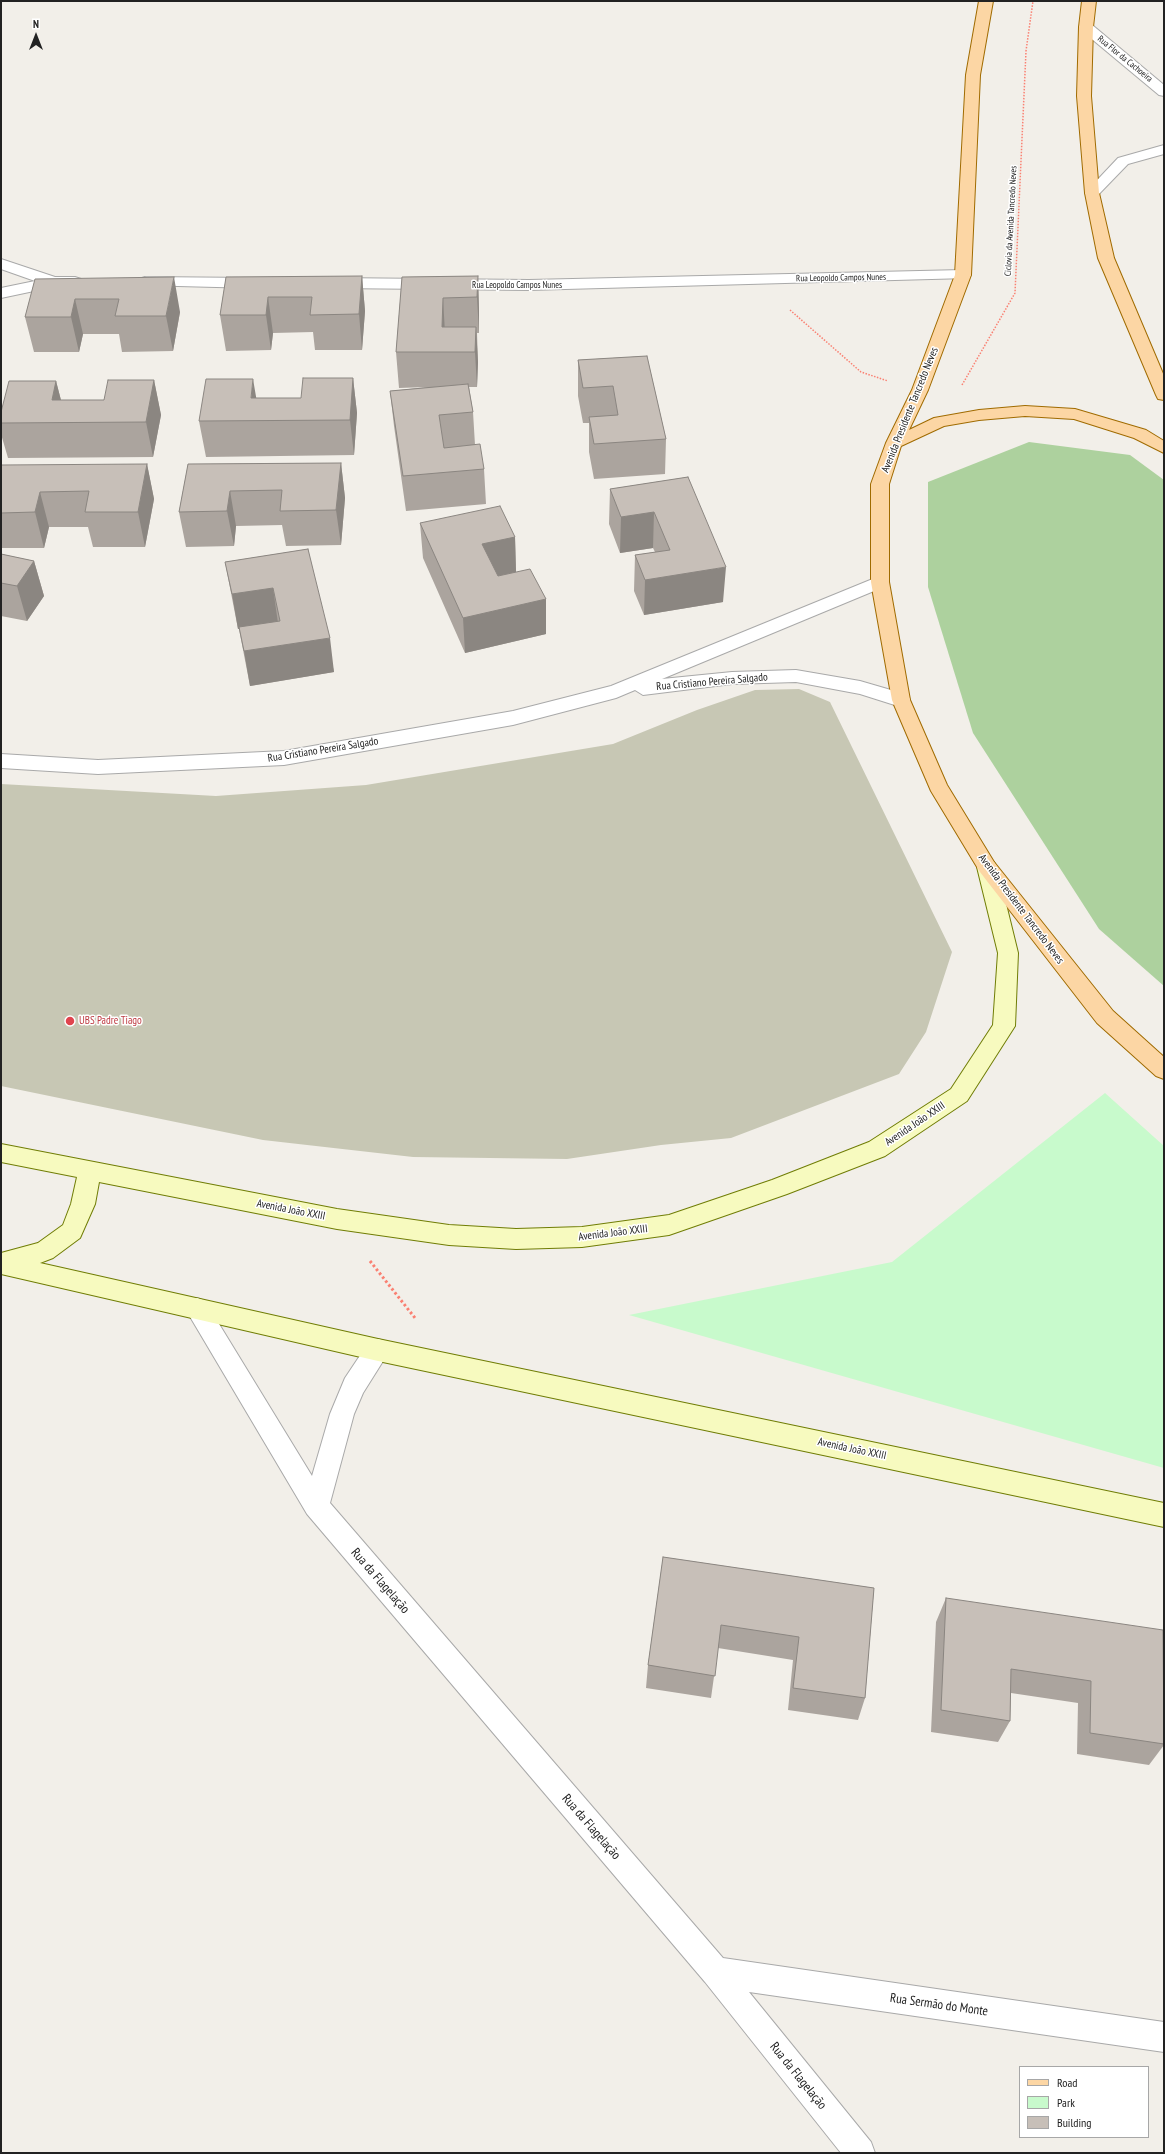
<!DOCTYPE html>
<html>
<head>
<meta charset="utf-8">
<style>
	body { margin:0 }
	#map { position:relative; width:1165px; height:2154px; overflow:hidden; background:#f2efe9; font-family:"PT Sans Narrow",sans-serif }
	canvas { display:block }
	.frame { position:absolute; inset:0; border:2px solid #222; pointer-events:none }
	.legend { position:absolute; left:1019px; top:2066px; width:130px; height:72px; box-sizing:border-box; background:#fff; border:1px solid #a7a7a7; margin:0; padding:5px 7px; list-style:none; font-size:12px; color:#222 }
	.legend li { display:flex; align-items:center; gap:8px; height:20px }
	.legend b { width:20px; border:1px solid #a7a7a7 }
	.north { position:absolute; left:16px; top:16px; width:40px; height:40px; -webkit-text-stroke:3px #fff; paint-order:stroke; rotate:0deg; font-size:11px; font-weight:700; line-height:16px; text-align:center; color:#222 }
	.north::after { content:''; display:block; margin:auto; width:14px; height:18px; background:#222; clip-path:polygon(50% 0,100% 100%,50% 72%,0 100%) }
</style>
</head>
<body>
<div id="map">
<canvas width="1165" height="2154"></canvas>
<div class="frame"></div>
<ul class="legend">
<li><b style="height:5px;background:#fcd6a4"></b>Road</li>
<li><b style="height:11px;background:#c8facc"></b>Park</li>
<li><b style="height:11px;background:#c7bfb8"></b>Building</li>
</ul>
<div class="north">N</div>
</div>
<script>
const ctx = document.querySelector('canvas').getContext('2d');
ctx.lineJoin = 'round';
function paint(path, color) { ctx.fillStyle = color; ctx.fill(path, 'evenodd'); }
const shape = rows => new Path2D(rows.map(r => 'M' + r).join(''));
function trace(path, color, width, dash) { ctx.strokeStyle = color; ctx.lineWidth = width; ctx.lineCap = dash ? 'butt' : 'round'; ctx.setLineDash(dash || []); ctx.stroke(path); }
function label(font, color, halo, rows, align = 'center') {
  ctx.font = font + ' "PT Sans Narrow",sans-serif'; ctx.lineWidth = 3; ctx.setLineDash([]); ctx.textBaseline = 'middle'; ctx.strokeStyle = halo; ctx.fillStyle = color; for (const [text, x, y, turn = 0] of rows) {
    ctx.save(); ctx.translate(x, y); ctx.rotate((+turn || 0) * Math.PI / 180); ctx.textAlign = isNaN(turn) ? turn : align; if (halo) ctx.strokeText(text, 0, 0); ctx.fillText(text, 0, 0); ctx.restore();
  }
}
paint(shape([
	[799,689,830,702,952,952,926,1032,899,1074,731,1138,661,1145,567,1159,413,1157,263,1140,1,1086,1,784,216,796,366,785,613,744,697,710,755,690]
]), '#c7c7b4');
paint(shape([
	[1029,442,1130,455,1164,480,1164,986,1099,929,973,733,928,587,928,482]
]), '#add19e');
paint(shape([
	[1105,1093,1164,1146,1164,1468,629,1315,892,1262]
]), '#c8facc');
const minor = shape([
	[1086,23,1091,24,1164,85,1164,96,1159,95,1081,30,1079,27,1081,24,1086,23],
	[1164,145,1164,154,1128,164,1097,196,1092,197,1087,196,1085,193,1118,158,1164,145],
	[1,259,55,277,75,277,81,279,83,282,81,285,75,287,53,287,1,298,1,288,35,281,1,269,1,259],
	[963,270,968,272,971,275,968,278,529,290,333,288,327,286,325,283,327,280,333,278,529,280,963,270],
	[145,277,255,278,261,280,263,283,261,286,255,288,139,285,137,282,139,279,145,277],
	[880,576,886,578,889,582,886,586,662,679,732,672,796,670,860,681,908,695,910,700,908,705,901,707,860,694,796,682,732,684,643,695,635,690,616,698,513,725,284,765,98,774,1,768,1,754,98,760,284,751,513,711,611,686,880,576],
	[197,1298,205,1301,312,1476,330,1414,345,1378,369,1342,378,1339,387,1342,390,1350,363,1393,354,1414,330,1503,723,1958,1164,2022,1164,2052,749,1992,871,2142,875,2153,841,2153,705,1982,307,1514,189,1315,185,1308,189,1301,197,1298]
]);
const secondary = shape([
	[987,859,994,862,997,867,1018,953,1015,1026,967,1101,885,1156,787,1194,669,1235,582,1247,516,1249,449,1245,337,1229,99,1182,95,1204,80,1238,53,1258,40,1263,378,1339,1164,1503,1164,1527,378,1361,1,1274,1,1253,38,1243,63,1225,71,1204,77,1177,1,1162,1,1144,337,1209,449,1225,516,1229,582,1227,669,1215,772,1180,869,1142,951,1089,993,1025,998,953,977,867,980,862,987,859]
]);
const primary = shape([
	[979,1,993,1,980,75,971,275,928,390,909,430,934,418,979,410,1025,406,1075,409,1146,430,1164,441,1164,453,1134,438,1074,419,1025,416,979,420,944,426,901,446,889,484,889,582,910,700,947,785,994,862,1113,1011,1164,1057,1164,1079,1156,1076,1097,1023,980,872,931,791,892,700,871,582,871,484,886,443,912,390,955,275,966,75,979,1],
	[1082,1,1096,1,1093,27,1091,96,1099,193,1114,258,1164,376,1164,400,1158,399,1156,395,1098,258,1085,193,1077,96,1079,27,1082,1]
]);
trace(minor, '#a9a9a9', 2);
trace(secondary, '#707d05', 2);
trace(primary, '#a06b00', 2);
trace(shape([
	[790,310,861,372,888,381],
	[962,385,1015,293,1026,51,1033,1]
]), '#fa8072', 1.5, [1.5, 1.5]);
trace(shape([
	[370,1261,415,1318]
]), '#fa8072', 3, [2.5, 2.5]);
paint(minor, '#fff');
paint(secondary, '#f7fabf');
paint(primary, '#fcd6a4');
paint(shape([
	[362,276,365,311,362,350,315,350,313,332,273,333,271,350,226,351,220,315,226,277],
	[478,276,479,311,479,333,477,333,478,362,477,387,469,387,473,412,475,445,484,469,486,504,406,511,394,426,390,391,427,387,399,388,396,352,402,277],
	[35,279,180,312,173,351,122,352,119,334,83,334,79,352,34,352,25,317],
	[647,356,666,439,665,474,594,479,589,452,589,423,583,423,578,396,578,360],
	[353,378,357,413,354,455,206,457,199,421,256,398,301,398],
	[154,380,161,415,153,457,8,458,1,434,1,412,56,381,61,400,104,400],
	[341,463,345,498,341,545,286,546,282,525,236,526,234,546,186,547,179,512,188,464],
	[147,464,154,499,145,547,93,547,88,527,49,527,44,548,1,548,1,467],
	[688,477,723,602,644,615,634,591,635,555,655,552,653,548,620,553,609,524,610,489],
	[420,523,515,537,516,572,546,599,546,634,465,653,423,558],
	[308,549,334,672,250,686,239,629,238,629,225,562],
	[1,554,34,561,44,596,27,621,1,616],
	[663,1557,874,1588,865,1698,858,1720,788,1710,793,1660,718,1648,711,1698,646,1688,648,1665],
	[946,1598,1164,1708,1164,1745,1149,1765,1077,1754,1078,1703,1011,1693,1010,1721,998,1742,931,1732,936,1622]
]), '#aba49e');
paint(shape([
	[362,276,365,311,362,350,359,314],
	[478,276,479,311,479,333,477,297],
	[174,277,180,312,173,351,166,316],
	[268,297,273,333,271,350,266,315],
	[443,298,445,333,442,327],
	[75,299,83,334,79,352,71,317],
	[476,327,478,362,477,387,475,352],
	[353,378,357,413,354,455,350,420],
	[253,379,259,414,251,398],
	[154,380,161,415,153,457,146,422],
	[56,381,65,416,52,400],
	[341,463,345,498,341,545,336,510],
	[147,464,154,499,145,547,138,512],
	[230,491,236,526,234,546,227,511],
	[40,492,49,527,44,548,35,512],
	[654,512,653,548,620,553,621,517],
	[515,537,516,572,484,579,482,544],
	[34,561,44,596,27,621,17,586],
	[726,567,723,602,644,615,645,580],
	[273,588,278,623,238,629,232,594],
	[546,599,546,634,465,653,463,618],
	[330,638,334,672,250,686,244,651]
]), '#8b8681');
const building = shape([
	[362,276,359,314,310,315,312,297,268,297,266,315,220,315,226,277,362,276],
	[478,276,477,297,443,298,442,327,476,327,475,352,396,352,402,277,478,276],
	[174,277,166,316,115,316,119,299,75,299,71,317,25,317,35,279,174,277],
	[647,356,666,439,594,444,589,417,618,415,613,386,583,388,578,360,647,356],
	[303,378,353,378,350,420,199,421,206,379,253,379,251,398,301,398,303,378],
	[108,380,154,380,146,422,1,423,1,412,9,381,56,381,52,400,104,400,108,380],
	[468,384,473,412,439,415,444,448,480,444,484,469,403,476,390,391,468,384],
	[341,463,336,510,280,511,282,490,230,491,227,511,179,512,188,464,341,463],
	[147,464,138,512,85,512,89,491,40,492,35,512,1,513,1,465,147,464],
	[688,477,726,567,645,580,635,555,670,550,654,512,621,517,610,489,688,477],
	[500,506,515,537,482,544,498,576,530,569,546,599,463,618,420,523,500,506],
	[308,549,330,638,244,651,239,627,280,621,273,588,232,594,225,562,308,549],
	[1,554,34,561,17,586,1,583,1,554],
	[663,1557,874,1588,865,1698,793,1688,799,1637,721,1625,715,1676,648,1665,663,1557],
	[946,1598,1163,1630,1164,1744,1090,1733,1091,1681,1011,1669,1010,1721,941,1710,946,1598]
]);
paint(building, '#c7bfb8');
trace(building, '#8b8681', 1);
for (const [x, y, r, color] of [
	[70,1021,5,"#e0444e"]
]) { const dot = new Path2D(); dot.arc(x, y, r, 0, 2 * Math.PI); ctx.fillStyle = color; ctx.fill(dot); trace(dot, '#fff', 1.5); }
label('9px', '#222', '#fff', [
	["Rua Flor da Cachoeira",1125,59,39],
	["Ciclovia da Avenida Tancredo Neves",1011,221,-87],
	["Rua Leopoldo Campos Nunes",841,278,-1],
	["Rua Leopoldo Campos Nunes",517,285]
]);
label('11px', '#222', '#fff', [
	["Avenida Presidente Tancredo Neves",910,410,-68],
	["Rua Cristiano Pereira Salgado",712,682,-5],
	["Rua Cristiano Pereira Salgado",323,750,-9],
	["Avenida Presidente Tancredo Neves",1021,909,53],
	["Avenida João XXIII",915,1124,-34],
	["Avenida João XXIII",291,1210,11],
	["Avenida João XXIII",613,1233,-7],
	["Avenida João XXIII",852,1449,12]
]);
label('11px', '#be3a42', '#fff', [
	["UBS Padre Tiago",79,1021]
], 'left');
label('13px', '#222', '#fff', [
	["Rua da Flagelação",380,1581,49],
	["Rua da Flagelação",591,1827,49],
	["Rua Sermão do Monte",939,2005,8],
	["Rua da Flagelação",798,2076,51]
]);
</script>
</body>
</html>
